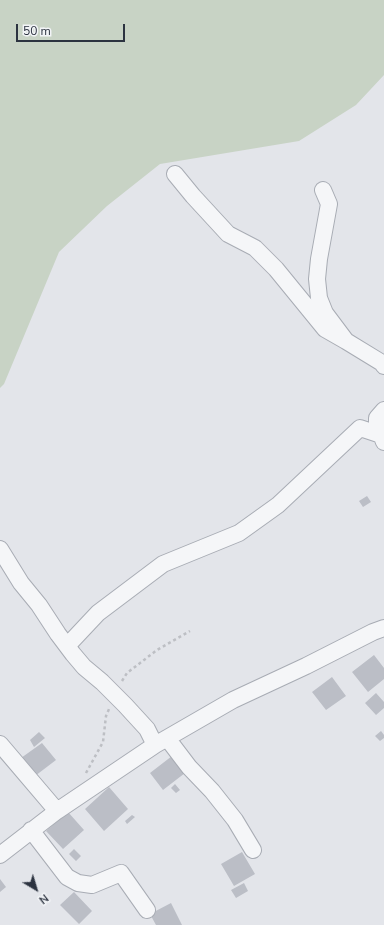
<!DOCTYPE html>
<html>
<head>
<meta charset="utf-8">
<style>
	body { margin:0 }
	#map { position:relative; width:384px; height:925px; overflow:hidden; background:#e3e5ea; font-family:"Nunito Sans",sans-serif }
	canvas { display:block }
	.north { position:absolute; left:16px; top:869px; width:40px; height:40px; -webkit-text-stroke:3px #f2f4f7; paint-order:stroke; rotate:142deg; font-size:11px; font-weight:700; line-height:16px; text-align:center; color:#2c3340 }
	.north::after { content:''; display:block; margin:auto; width:14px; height:18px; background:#2c3340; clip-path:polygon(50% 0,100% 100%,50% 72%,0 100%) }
	.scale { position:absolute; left:16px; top:24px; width:109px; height:18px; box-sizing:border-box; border:2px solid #2c3340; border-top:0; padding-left:5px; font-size:12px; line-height:14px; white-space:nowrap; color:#2c3340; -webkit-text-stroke:3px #f2f4f7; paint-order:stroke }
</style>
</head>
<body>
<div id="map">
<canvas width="384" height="925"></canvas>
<div class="north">N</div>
<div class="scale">50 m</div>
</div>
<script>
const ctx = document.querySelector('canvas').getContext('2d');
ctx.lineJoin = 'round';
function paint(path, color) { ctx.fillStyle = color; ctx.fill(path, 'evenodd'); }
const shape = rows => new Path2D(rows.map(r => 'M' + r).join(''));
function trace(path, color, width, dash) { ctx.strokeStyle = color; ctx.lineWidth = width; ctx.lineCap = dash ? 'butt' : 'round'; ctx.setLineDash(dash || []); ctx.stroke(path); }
paint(shape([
	[0,0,384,0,384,75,356,105,299,141,160,164,107,206,59,252,4,384,0,388]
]), '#c8d3c5');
paint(shape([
	[367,496,371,502,363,507,359,501],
	[374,655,384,668,384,679,368,692,352,672],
	[332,677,346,696,326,710,312,692],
	[376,693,384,702,384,708,376,715,365,703],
	[381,731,384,735,384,738,380,741,375,736],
	[39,732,45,738,34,747,30,740],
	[42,743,56,760,35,776,21,758],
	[172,756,185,773,163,790,150,773],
	[175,784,180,790,176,793,171,788],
	[109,787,128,809,104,831,85,809],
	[68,812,84,830,63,849,46,831],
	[132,815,135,817,127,824,125,821],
	[74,849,81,856,76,861,69,854],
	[242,852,255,874,234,886,221,864],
	[0,879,6,887,0,892],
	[244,883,248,891,236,898,231,890],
	[74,892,92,911,79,924,60,905],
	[171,903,182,925,156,925,150,914]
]), '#bbbec6');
const street = shape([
	[175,174,193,196,228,234,255,248,276,269,325,329,346,341],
	[323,190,329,204,319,259,317,279,319,298,325,313,346,341,382,363,384,366],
	[384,410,377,418,377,424,384,442],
	[0,549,21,583,39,605,58,634,73,654,84,667,102,682,125,705,147,729,155,745],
	[67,646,98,613,163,564,239,533,278,505,360,428,381,435],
	[167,738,189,767,212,791,235,820,253,850],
	[0,744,57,811],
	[31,830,67,877,78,883,92,885,121,873,147,910],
	[0,855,57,811,155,745,233,700,306,666,373,632,384,628]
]);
trace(street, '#a8acb4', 18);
trace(shape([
	[122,681,127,673,157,650,190,631],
	[86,773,103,742,106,716,109,709]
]), '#bdbfc4', 2.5, [3, 3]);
trace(street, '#f5f6f8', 16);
</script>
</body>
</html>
